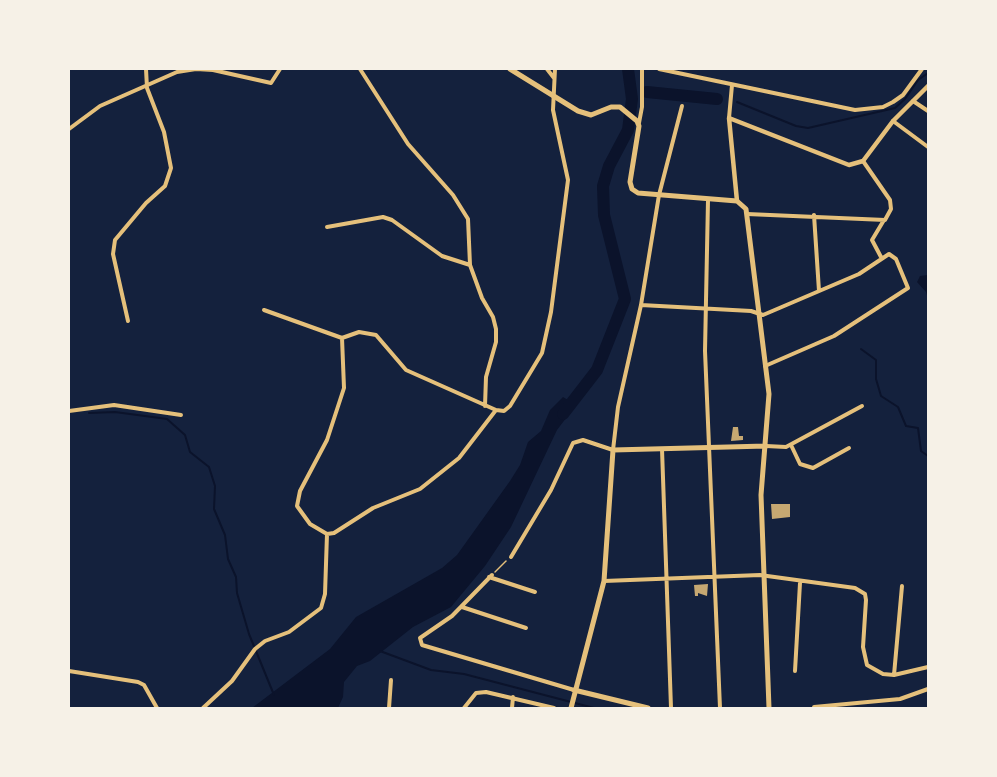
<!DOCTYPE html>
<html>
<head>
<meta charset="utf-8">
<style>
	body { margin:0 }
	#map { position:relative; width:997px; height:777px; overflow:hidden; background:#14213d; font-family:Raleway,sans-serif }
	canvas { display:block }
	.frame { position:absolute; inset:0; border:70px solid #f6f1e7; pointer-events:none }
</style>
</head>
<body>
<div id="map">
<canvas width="997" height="777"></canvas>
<div class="frame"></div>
</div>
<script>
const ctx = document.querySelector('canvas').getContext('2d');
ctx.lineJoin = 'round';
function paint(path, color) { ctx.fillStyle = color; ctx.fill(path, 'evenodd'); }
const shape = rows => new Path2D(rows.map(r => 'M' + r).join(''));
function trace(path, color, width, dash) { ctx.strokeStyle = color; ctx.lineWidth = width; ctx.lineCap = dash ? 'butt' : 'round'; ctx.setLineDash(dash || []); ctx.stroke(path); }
paint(shape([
	[928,275,928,299,926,292,917,282,920,276],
	[563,397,576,405,557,430,511,527,485,566,451,607,413,627,370,661,357,666,344,682,343,697,338,708,252,708,330,649,356,617,442,568,457,555,510,481,520,465,528,442,541,431,550,410]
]), '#0b132b');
trace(shape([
	[737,102,796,126,808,128,895,108,905,99,918,80,928,73],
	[861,349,876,360,876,379,881,396,898,407,906,426,918,428,921,451,928,456],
	[89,413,115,412,167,419,185,435,190,452,209,467,215,486,214,509,225,535,228,559,236,577,237,593,249,634,274,695],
	[380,651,431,670,464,674,594,708]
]), '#0b132b', 2);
trace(shape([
	[647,92,717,99],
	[563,414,597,370,625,299,604,215,603,186,609,166,628,130,632,99,628,69]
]), '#0b132b', 12);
paint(shape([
	[733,427,738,427,739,436,743,436,743,440,731,441],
	[771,504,790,504,790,517,772,519],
	[708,584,707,596,698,593,698,596,695,596,694,585]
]), '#c6a872');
trace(shape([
	[495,572,506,561]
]), '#e5c07b', 1.5);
trace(shape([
	[360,69,408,144,453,195,468,219,470,265,482,298,493,317,496,329,496,342,486,377,485,406],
	[547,69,554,78],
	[659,69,855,110,883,107,893,102,903,95,922,69],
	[913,101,928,111],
	[729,118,732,85],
	[893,121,928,147],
	[639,123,642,107,642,69],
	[69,129,100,106,177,72,196,69,213,70,271,83,280,69],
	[708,200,705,351,720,708],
	[747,214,885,220,891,209,890,200,863,161],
	[814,215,819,291],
	[327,227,383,217,392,220,442,256,470,265],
	[881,257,872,240,884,220],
	[641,305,751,311,763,315,859,274,889,254,896,259,908,288,834,336,765,366],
	[264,310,342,338,359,332,376,335,406,370,496,410,504,411,510,406,542,353,551,312,568,180,553,110,555,69],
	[128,321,113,254,115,240,146,203,165,186,171,168,164,132,147,88,146,69],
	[69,411,114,405,181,415],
	[791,445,800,464,813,468,849,448],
	[766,446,786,447,862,406],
	[662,449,671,708],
	[327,534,310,524,297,506,300,491,327,440,344,388,342,338],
	[327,534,334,533,373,508,420,489,459,458,496,410],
	[511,557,551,490,573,443,583,440,613,450,618,407,641,305,659,195,682,106],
	[492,575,452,616,420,638,422,645,574,690],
	[489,577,535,592],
	[604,581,760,575,855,588,865,594,866,600,863,647,867,665,883,674,894,675,928,667],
	[462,607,526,628],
	[69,671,138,682,144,685,157,708],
	[795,671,800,583],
	[894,675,902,586],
	[814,707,900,699,928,689],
	[203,708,232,681,255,649,265,641,289,632,321,608,325,594,327,534],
	[389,708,391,680],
	[464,708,476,693,486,692,554,708],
	[512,708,513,697]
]), '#e5c07b', 4);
trace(shape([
	[737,201,729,118,849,165,863,161,893,121,928,86]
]), '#e5c07b', 4.5);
trace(shape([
	[510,69,578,111,591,115,611,107,620,107,637,121,639,126,630,182,632,189,638,193,737,201,746,209,769,394,761,495,769,708],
	[574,690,648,708],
	[571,708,604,581,613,450,766,446]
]), '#e5c07b', 5);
</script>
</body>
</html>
